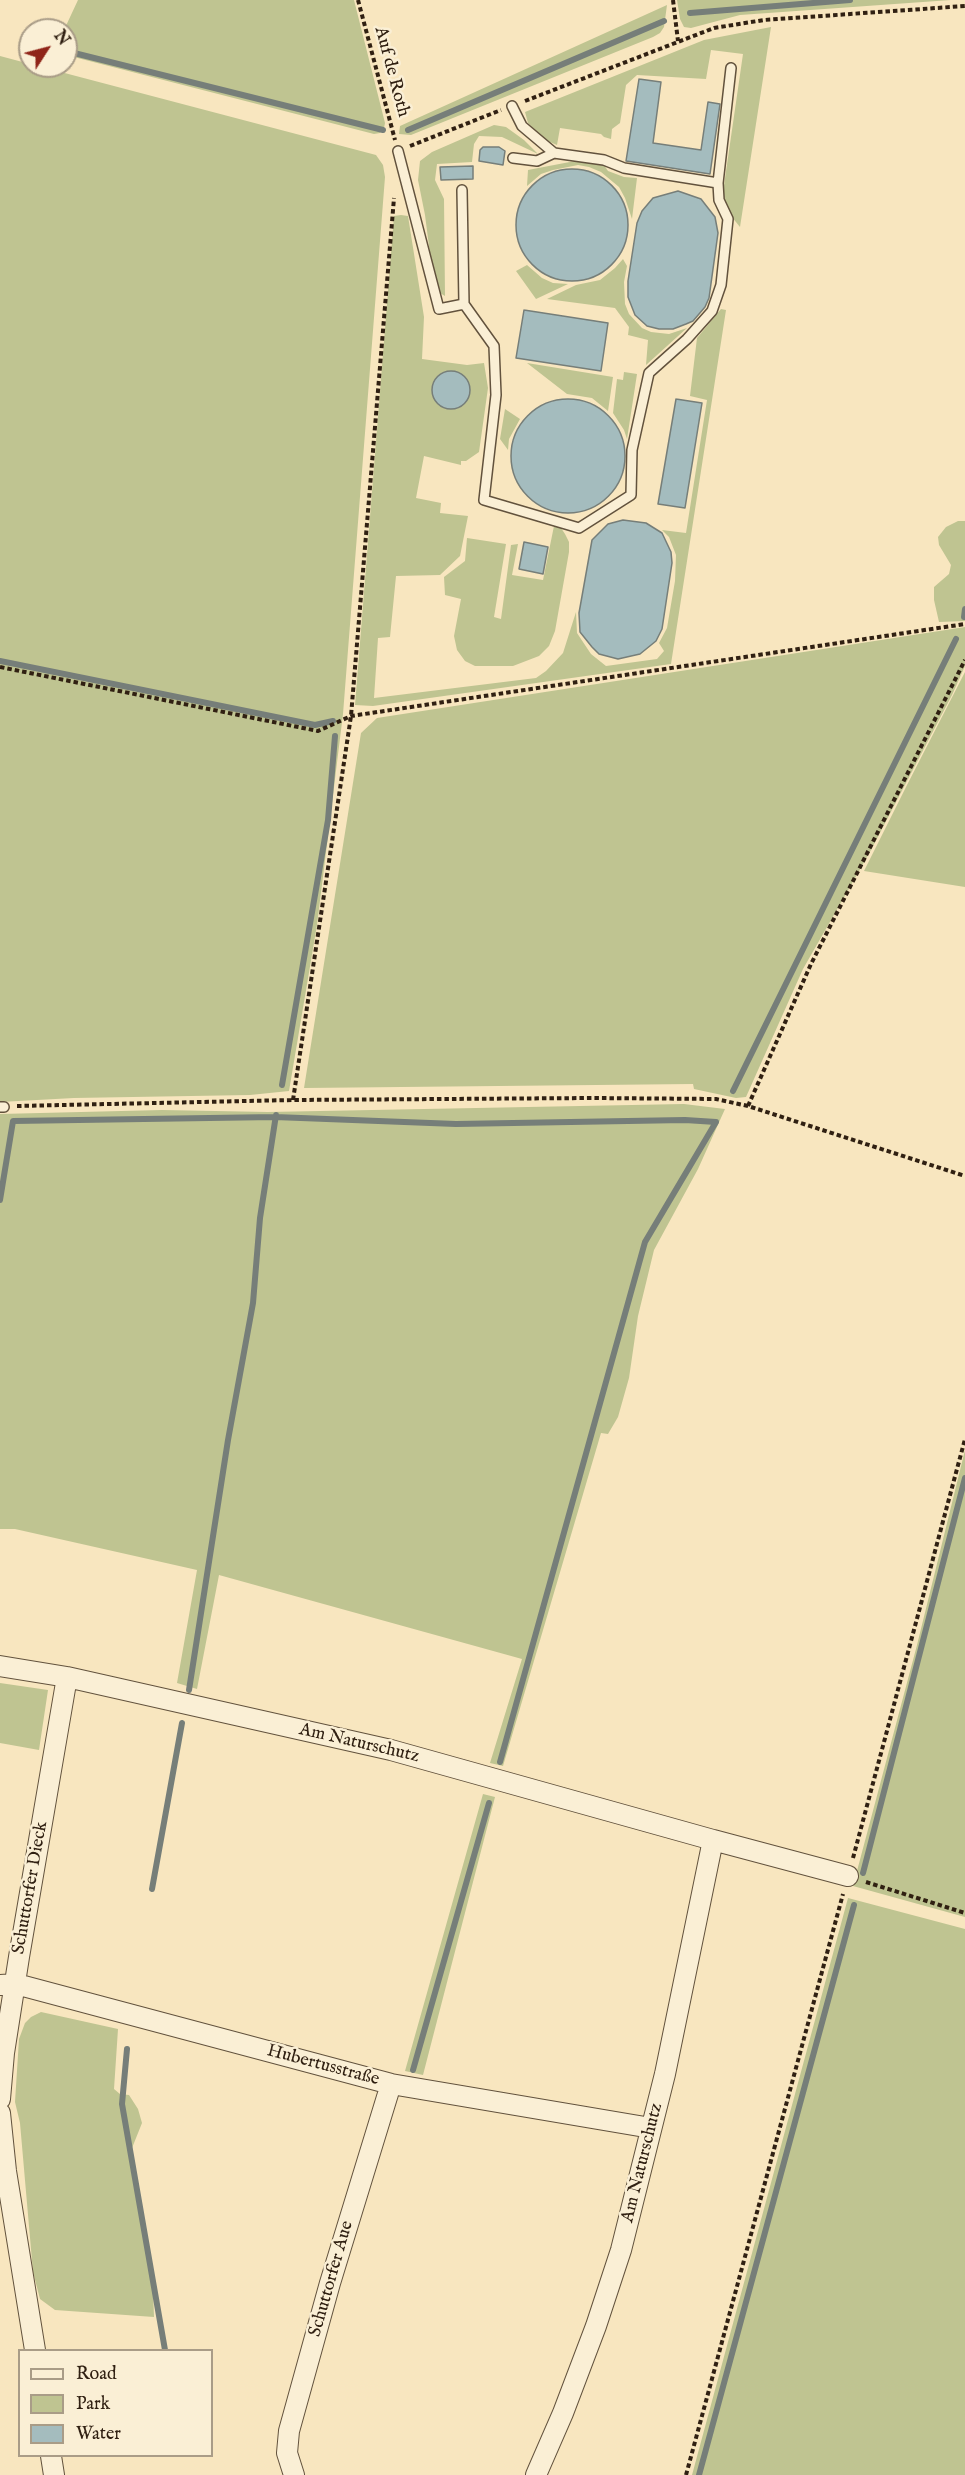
<!DOCTYPE html>
<html>
<head>
<meta charset="utf-8">
<style>
	body { margin:0 }
	#map { position:relative; width:965px; height:2475px; overflow:hidden; background:#f8e6bf; font-family:"IM FELL English",serif }
	canvas { display:block }
	.legend { position:absolute; left:18px; top:2349px; width:195px; height:108px; box-sizing:border-box; background:#faefd5; border:2px solid #a99c87; margin:0; padding:8px 10px; list-style:none; font-size:18px; color:#302012 }
	.legend li { display:flex; align-items:center; gap:12px; height:30px }
	.legend b { width:30px; border:2px solid #a99c87 }
	.north { position:absolute; left:18px; top:18px; width:60px; height:60px; box-sizing:border-box; background:#faefd5; border:2px solid #a99c87; border-radius:50%; rotate:54deg; font-size:16px; font-weight:700; line-height:24px; text-align:center; color:#302012 }
	.north::after { content:''; display:block; margin:auto; width:21px; height:27px; background:#8f2418; clip-path:polygon(50% 0,100% 100%,50% 72%,0 100%) }
</style>
</head>
<body>
<div id="map">
<canvas width="965" height="2475"></canvas>
<ul class="legend">
<li><b style="height:8px;background:#faefd5"></b>Road</li>
<li><b style="height:16px;background:#bfc491"></b>Park</li>
<li><b style="height:16px;background:#a4bcbe"></b>Water</li>
</ul>
<div class="north">N</div>
</div>
<script>
const ctx = document.querySelector('canvas').getContext('2d');
ctx.lineJoin = 'round';
function paint(path, color) { ctx.fillStyle = color; ctx.fill(path, 'evenodd'); }
const shape = rows => new Path2D(rows.map(r => 'M' + r).join(''));
function trace(path, color, width, dash) { ctx.strokeStyle = color; ctx.lineWidth = width; ctx.lineCap = dash ? 'butt' : 'round'; ctx.setLineDash(dash || []); ctx.stroke(path); }
function label(font, color, halo, rows, align = 'center') {
  ctx.font = font + ' "IM FELL English",serif'; ctx.lineWidth = 5; ctx.setLineDash([]); ctx.textBaseline = 'middle'; ctx.strokeStyle = halo; ctx.fillStyle = color; for (const [text, x, y, turn = 0] of rows) {
    ctx.save(); ctx.translate(x, y); ctx.rotate((+turn || 0) * Math.PI / 180); ctx.textAlign = isNaN(turn) ? turn : align; if (halo) ctx.strokeText(text, 0, 0); ctx.fillText(text, 0, 0); ctx.restore();
  }
}
paint(shape([
	[78,0,354,0,385,123,384,128,380,133,374,134,66,55,66,30,64,30],
	[677,0,951,0,740,15,691,28,684,27,680,19],
	[667,5,664,27,660,33,653,37,411,135,399,134,400,126],
	[771,27,740,227,727,211,723,192,743,54,711,50,706,79,637,75,626,85,620,123,612,129,611,139,604,137,601,134,560,128,557,145,543,139,528,123,525,112,704,40],
	[0,56,30,64,30,66,38,66,376,155,383,165,385,177,343,714,317,925,289,1091,250,1095,74,1098,0,1102],
	[494,125,506,127,524,140,538,154,502,137,479,136,474,144,472,162,437,164,435,180,444,199,445,296,440,293,434,285,425,215,418,180,420,161,432,152],
	[575,161,604,165,608,171,624,177,637,178,632,219,625,198,619,187,601,172,589,167,578,165,553,170,541,174,527,186,528,170],
	[401,215,408,216,424,317,422,359,467,365,484,363,488,388,479,452,466,461,461,461,461,465,424,456,416,498,441,503,440,513,468,516,460,556,440,575,396,576,390,637,378,638,374,698,536,678,546,671,563,653,576,612,577,633,591,654,606,666,657,659,664,651,659,643,667,628,675,581,676,555,669,537,662,530,686,533,707,400,690,396,697,338,721,309,726,310,671,664,373,706,355,705,394,216],
	[623,259,627,266,624,282,625,304,629,314,642,328,651,332,669,334,687,328,646,365,648,340,628,335,629,327,615,308,547,299,576,285,600,280,615,268],
	[527,265,542,278,553,283,568,284,536,299,516,271],
	[527,363,613,377,608,411,592,398,567,394],
	[624,372,637,374,627,439,624,430,613,413,617,379,623,380],
	[505,409,520,419,509,439,508,450,500,439],
	[958,521,965,521,965,621,939,622,934,600,934,587,949,574,951,565,939,545,938,537,946,527],
	[554,526,561,528,565,534,569,542,569,552,555,631,549,646,539,656,513,666,475,666,465,661,457,650,454,636,461,599,445,595,444,577,465,561,467,538,506,544,494,617,501,619,511,545,518,544,512,575,543,580],
	[965,627,965,666,952,695,871,850,803,969,746,1097,736,1098,694,1089,693,1084,304,1088,361,733,377,718],
	[965,672,965,887,864,871,907,785],
	[684,1104,725,1109,698,1169,654,1250,638,1316,629,1378,618,1417,608,1434,601,1433,503,1766,490,1763,522,1659,219,1575,197,1689,177,1683,197,1570,15,1529,0,1529,0,1114,162,1110,268,1112],
	[965,1450,965,1917,853,1886,917,1645],
	[0,1683,48,1690,39,1750,0,1743],
	[483,1794,495,1797,423,2075,405,2071],
	[848,1898,965,1929,965,2475,692,2475],
	[41,2012,118,2029,114,2089,120,2094,129,2095,138,2109,142,2123,132,2148,152,2263,154,2317,55,2310,40,2299,33,2272,20,2123,15,2102,19,2039,25,2023,31,2017]
]), '#bfc491');
const water = shape([
	[639,79,661,82,653,143,701,150,708,102,720,104,710,174,626,161,639,79],
	[483,147,499,147,505,151,503,165,479,161,480,150,483,147],
	[473,166,473,179,441,180,440,167,473,166],
	'516 225a56 56 0 1 1 112 0a56 56 0 1 1-112 0Z',
	[678,191,701,199,715,217,718,233,709,298,705,307,693,321,686,324,673,329,659,329,647,326,635,315,628,297,628,281,637,223,642,211,653,198,678,191],
	[524,310,608,323,601,371,516,358,524,310],
	'432 390a19 19 0 1 1 38 0a19 19 0 1 1-38 0Z',
	[676,399,702,403,685,508,658,504,676,399],
	'511 456a57 57 0 1 1 114 0a57 57 0 1 1-114 0Z',
	[623,520,646,523,662,533,671,552,672,563,662,629,656,641,640,654,618,659,599,654,592,647,580,632,579,613,592,540,608,524,623,520],
	[524,542,548,547,543,574,519,569,524,542]
]);
paint(water, '#a4bcbe');
trace(water, '#767e79', 1.5);
trace(shape([
	[690,13,850,0],
	[66,51,383,130],
	[408,130,664,21],
	[964,617,965,609],
	[0,661,315,725,333,721],
	[282,1085,328,820,335,736],
	[733,1091,956,639],
	[0,1200,13,1121,275,1117,456,1124,685,1120,716,1122,645,1242,500,1762],
	[189,1690,228,1440,253,1303,260,1218,276,1115],
	[863,1873,965,1478],
	[152,1889,182,1723],
	[127,2049,122,2104,165,2350],
	[413,2070,489,1803],
	[699,2475,854,1905]
]), '#767e79', 6);
const service = shape([
	[512,106,522,126,554,153,604,160,624,168,718,183,731,68],
	[398,151,439,309,464,304],
	[513,158,537,161,554,153],
	[462,190,464,304,494,346,496,395,484,500,579,528,631,495,632,450,649,373,687,339,712,311,721,285,728,219,719,200,718,183],
	[0,1107,4,1107]
]);
const minor = shape([
	[0,1666,67,1677,391,1750,713,1840,665,2074,621,2250,596,2326,563,2413,536,2475],
	[713,1840,848,1876],
	[0,1985,16,1984,391,2084,651,2128],
	[0,2099,4,2053,19,1957,67,1677],
	[0,2113,6,2171,35,2350],
	[51,2456,54,2475],
	[294,2475,287,2453,289,2431,330,2283,391,2084]
]);
trace(service, '#62523d', 12);
trace(minor, '#62523d', 22);
trace(shape([
	[358,0,395,140],
	[673,0,678,41],
	[525,101,714,28,764,20,965,6],
	[410,146,501,110],
	[0,667,318,731,351,716,965,624],
	[293,1100,351,716,394,198],
	[17,1106,293,1100,592,1098,716,1099,748,1106,965,1176],
	[748,1106,811,964,965,660],
	[853,1858,965,1439],
	[866,1882,965,1913],
	[686,2475,843,1894]
]), '#302012', 4, [4.5, 3]);
trace(service, '#faefd5', 9);
trace(minor, '#faefd5', 20);
label('18px', '#302012', '#faefd5', [
	["Auf de Roth",391,72,75],
	["Am Naturschutz",359,1744,13],
	["Schuttorfer Dieck",31,1888,-80],
	["Hubertusstraße",323,2066,15],
	["Am Naturschutz",643,2163,-76],
	["Schuttorfer Aue",332,2279,-74]
]);
</script>
</body>
</html>
